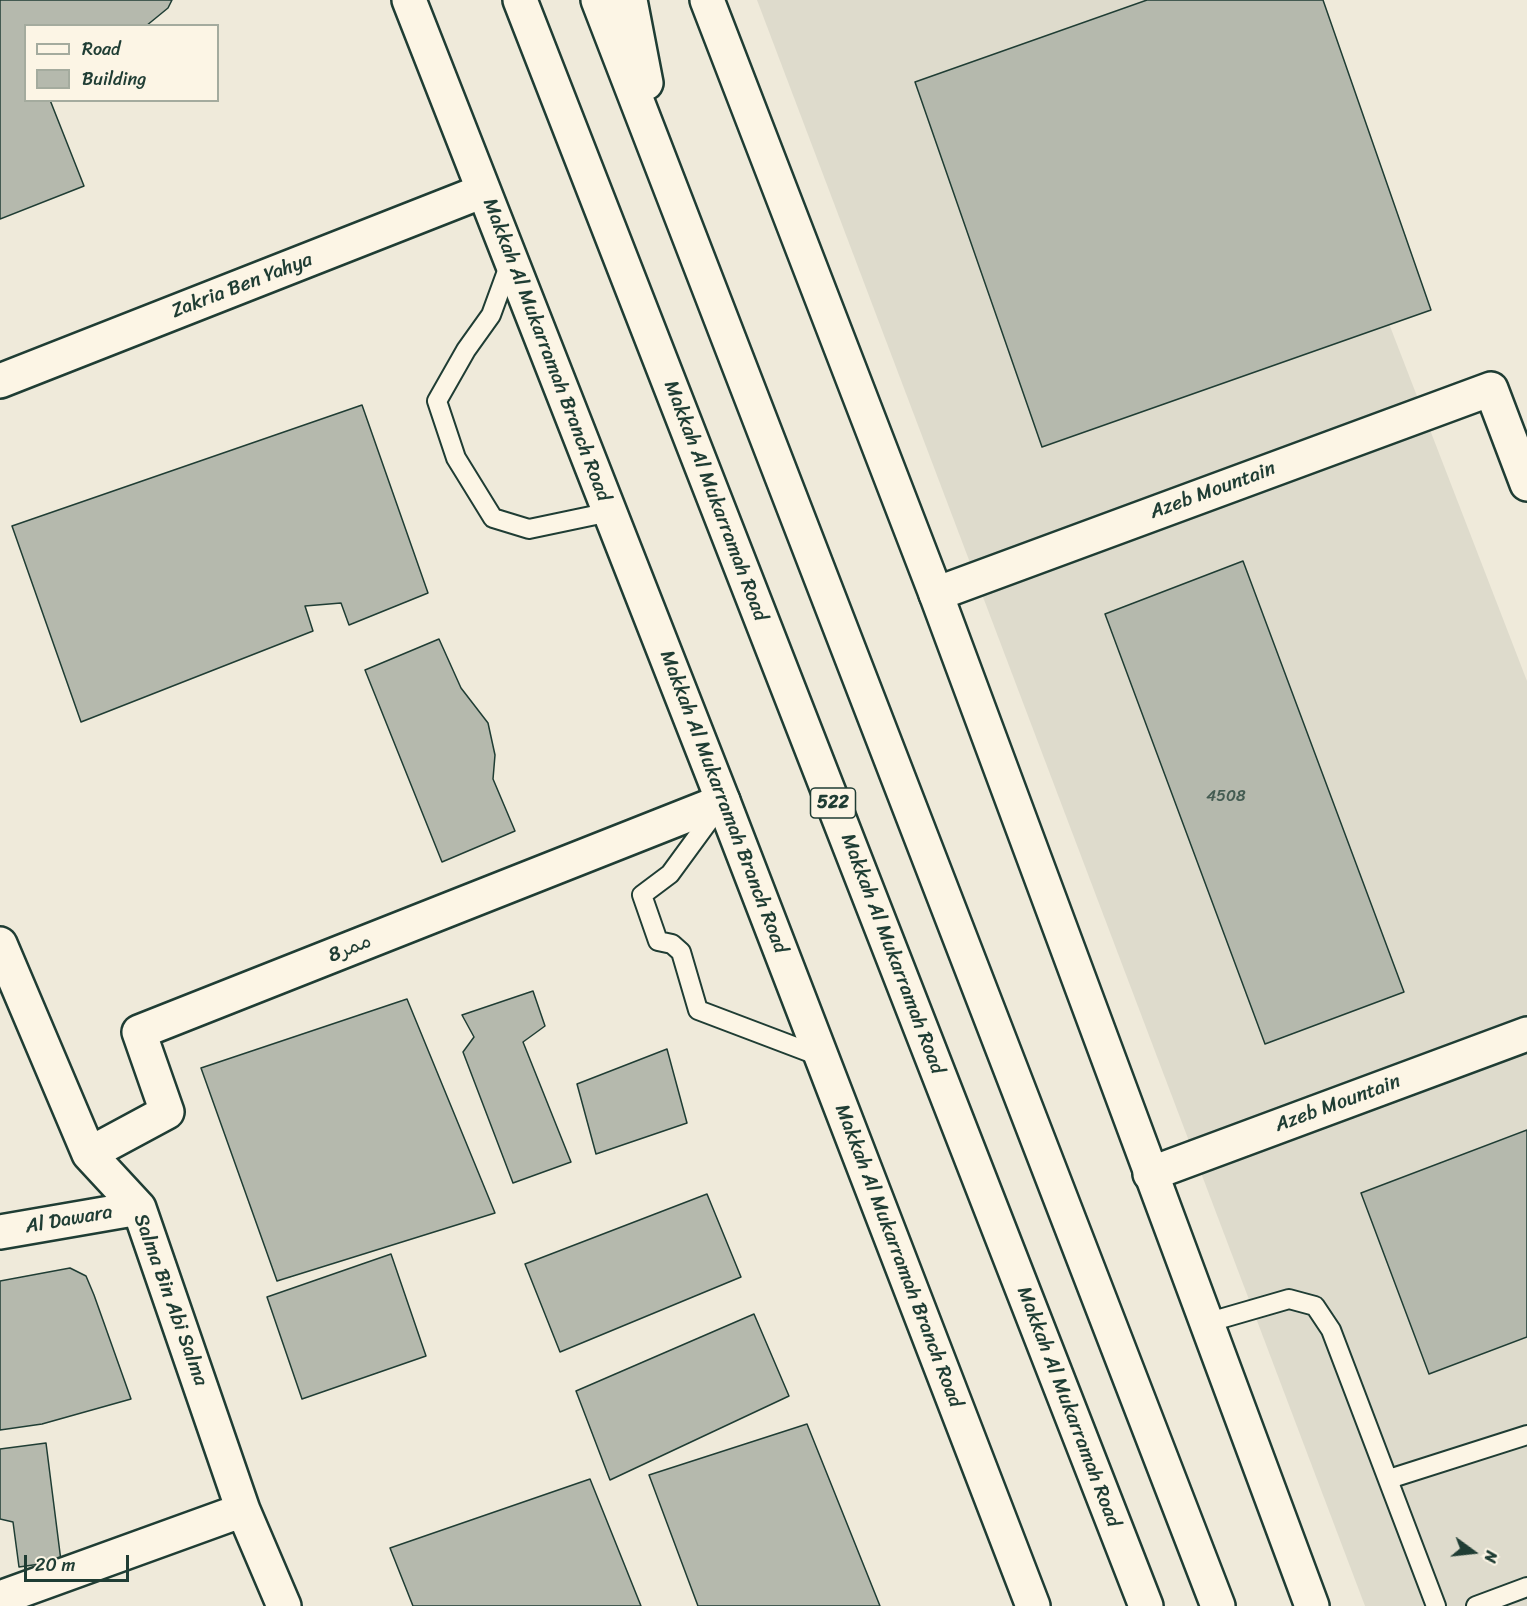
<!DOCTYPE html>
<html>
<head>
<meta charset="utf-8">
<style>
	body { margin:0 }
	#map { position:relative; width:1527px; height:1606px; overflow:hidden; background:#efeada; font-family:Sriracha,sans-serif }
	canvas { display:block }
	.legend { position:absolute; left:24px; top:24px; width:195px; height:78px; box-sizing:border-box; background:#fcf5e5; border:2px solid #a4ab9e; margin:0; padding:8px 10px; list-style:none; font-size:18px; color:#1f3d34 }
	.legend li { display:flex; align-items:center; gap:12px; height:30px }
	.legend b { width:30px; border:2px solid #a4ab9e }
	.north { position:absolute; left:1443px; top:1522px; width:60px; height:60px; -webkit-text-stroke:4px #fcf5e5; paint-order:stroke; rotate:105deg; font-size:16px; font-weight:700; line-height:24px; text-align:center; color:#1f3d34 }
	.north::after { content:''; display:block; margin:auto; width:21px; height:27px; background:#1f3d34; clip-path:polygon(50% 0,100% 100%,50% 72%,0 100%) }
	.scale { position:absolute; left:24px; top:1555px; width:105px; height:27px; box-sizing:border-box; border:3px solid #1f3d34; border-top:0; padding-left:8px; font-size:18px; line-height:21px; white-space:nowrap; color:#1f3d34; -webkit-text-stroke:4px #fcf5e5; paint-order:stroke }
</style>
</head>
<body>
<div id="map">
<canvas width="1527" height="1606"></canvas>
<ul class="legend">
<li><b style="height:8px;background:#fcf5e5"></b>Road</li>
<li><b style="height:16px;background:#b5b9ad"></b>Building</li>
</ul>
<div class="north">N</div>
<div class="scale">20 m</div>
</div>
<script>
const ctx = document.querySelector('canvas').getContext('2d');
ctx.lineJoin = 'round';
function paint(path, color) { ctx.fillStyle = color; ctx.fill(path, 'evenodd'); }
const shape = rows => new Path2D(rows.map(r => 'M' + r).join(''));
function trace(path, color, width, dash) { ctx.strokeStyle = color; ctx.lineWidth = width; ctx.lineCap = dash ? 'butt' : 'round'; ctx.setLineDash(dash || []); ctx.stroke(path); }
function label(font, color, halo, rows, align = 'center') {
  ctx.font = font + ' Sriracha,"Playpen Sans Arabic",sans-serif'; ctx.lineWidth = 6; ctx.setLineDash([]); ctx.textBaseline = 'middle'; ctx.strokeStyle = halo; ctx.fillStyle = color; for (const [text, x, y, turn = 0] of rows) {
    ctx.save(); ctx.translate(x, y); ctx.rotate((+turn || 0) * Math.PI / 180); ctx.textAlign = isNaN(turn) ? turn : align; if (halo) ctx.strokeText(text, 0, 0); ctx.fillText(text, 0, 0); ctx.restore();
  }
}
paint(shape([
	[757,0,1264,0,1527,681,1527,1606,1365,1606]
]), '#dedbcc');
const building = shape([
	[0,0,172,0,168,8,146,26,26,26,26,100,50,100,84,186,0,219,0,0],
	[1147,0,1323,0,1431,310,1042,447,915,82,1147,0],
	[362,405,428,593,349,625,341,603,305,606,313,631,81,722,12,526,362,405],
	[1243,561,1404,992,1265,1044,1105,614,1243,561],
	[439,639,461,688,488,723,495,755,493,779,515,831,442,862,365,670,439,639],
	[533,991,545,1026,523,1042,571,1162,513,1183,463,1052,474,1037,462,1015,533,991],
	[407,999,495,1213,277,1281,201,1068,407,999],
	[667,1049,687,1123,596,1154,577,1084,667,1049],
	[1527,1130,1527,1337,1429,1374,1361,1193,1527,1130],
	[707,1194,741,1277,560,1352,525,1264,707,1194],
	[391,1254,426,1356,302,1399,267,1297,391,1254],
	[70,1268,86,1276,94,1295,131,1399,42,1424,0,1430,0,1281,70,1268],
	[754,1314,789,1396,610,1480,576,1391,754,1314],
	[807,1424,880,1606,698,1606,649,1475,807,1424],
	[46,1443,61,1561,19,1567,13,1522,0,1519,0,1449,46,1443],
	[590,1479,641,1606,413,1606,390,1548,590,1479]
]);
paint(building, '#b5b9ad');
trace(building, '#1f3d34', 1.5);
const service = shape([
	[510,263,491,315,466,350,437,401,456,458,493,518,529,529,610,512],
	[719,807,670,874,642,895,658,941,672,944,681,952,698,1010,822,1057],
	[1206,1323,1289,1299,1315,1306,1331,1330,1436,1606],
	[1389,1479,1527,1435],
	[1476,1606,1527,1587]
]);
const minor = shape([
	[0,381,483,191],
	[936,594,1491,389,1527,484],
	[0,944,89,1154,139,1208,243,1510,284,1606],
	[89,1154,167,1112,139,1032,723,801],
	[1150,1174,1527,1034],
	[0,1232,139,1208],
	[0,1598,243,1510]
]);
const secondary = shape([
	[409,0,723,801,1033,1606]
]);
const primary = shape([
	[707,0,936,594,1312,1606]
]);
const motorway = shape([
	[520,0,1146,1606],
	[598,0,1218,1606],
	[630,0,646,83]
]);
trace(service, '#1f3d34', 22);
trace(minor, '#1f3d34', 38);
trace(secondary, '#1f3d34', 38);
trace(primary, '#1f3d34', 38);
trace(motorway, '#1f3d34', 38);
trace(service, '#fcf5e5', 18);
trace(minor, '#fcf5e5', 33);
trace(secondary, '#fcf5e5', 33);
trace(primary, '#fcf5e5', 33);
trace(motorway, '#fcf5e5', 33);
label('16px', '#445c52', null, [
	["4508",1226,797]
]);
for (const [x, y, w] of [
	[833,803,45]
]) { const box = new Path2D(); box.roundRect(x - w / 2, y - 15, w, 30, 4.5); ctx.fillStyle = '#fcf5e5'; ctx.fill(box); trace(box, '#1f3d34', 1.5); }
label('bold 18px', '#1f3d34', null, [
	["522",833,803]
]);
label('20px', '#1f3d34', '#fcf5e5', [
	["Zakria Ben Yahya",242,286,-21],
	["Makkah Al Mukarramah Branch Road",546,350,69],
	["Azeb Mountain",1213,491,-20],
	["Makkah Al Mukarramah Road",715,501,69],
	["Makkah Al Mukarramah Branch Road",723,802,69],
	["ممر8",350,949,-22],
	["Makkah Al Mukarramah Road",892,954,69],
	["Azeb Mountain",1338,1104,-20],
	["Al Dawara",69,1220,-10],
	["Makkah Al Mukarramah Branch Road",898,1256,69],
	["Salma Bin Abi Salma",170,1300,70],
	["Makkah Al Mukarramah Road",1068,1407,69]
]);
</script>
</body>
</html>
